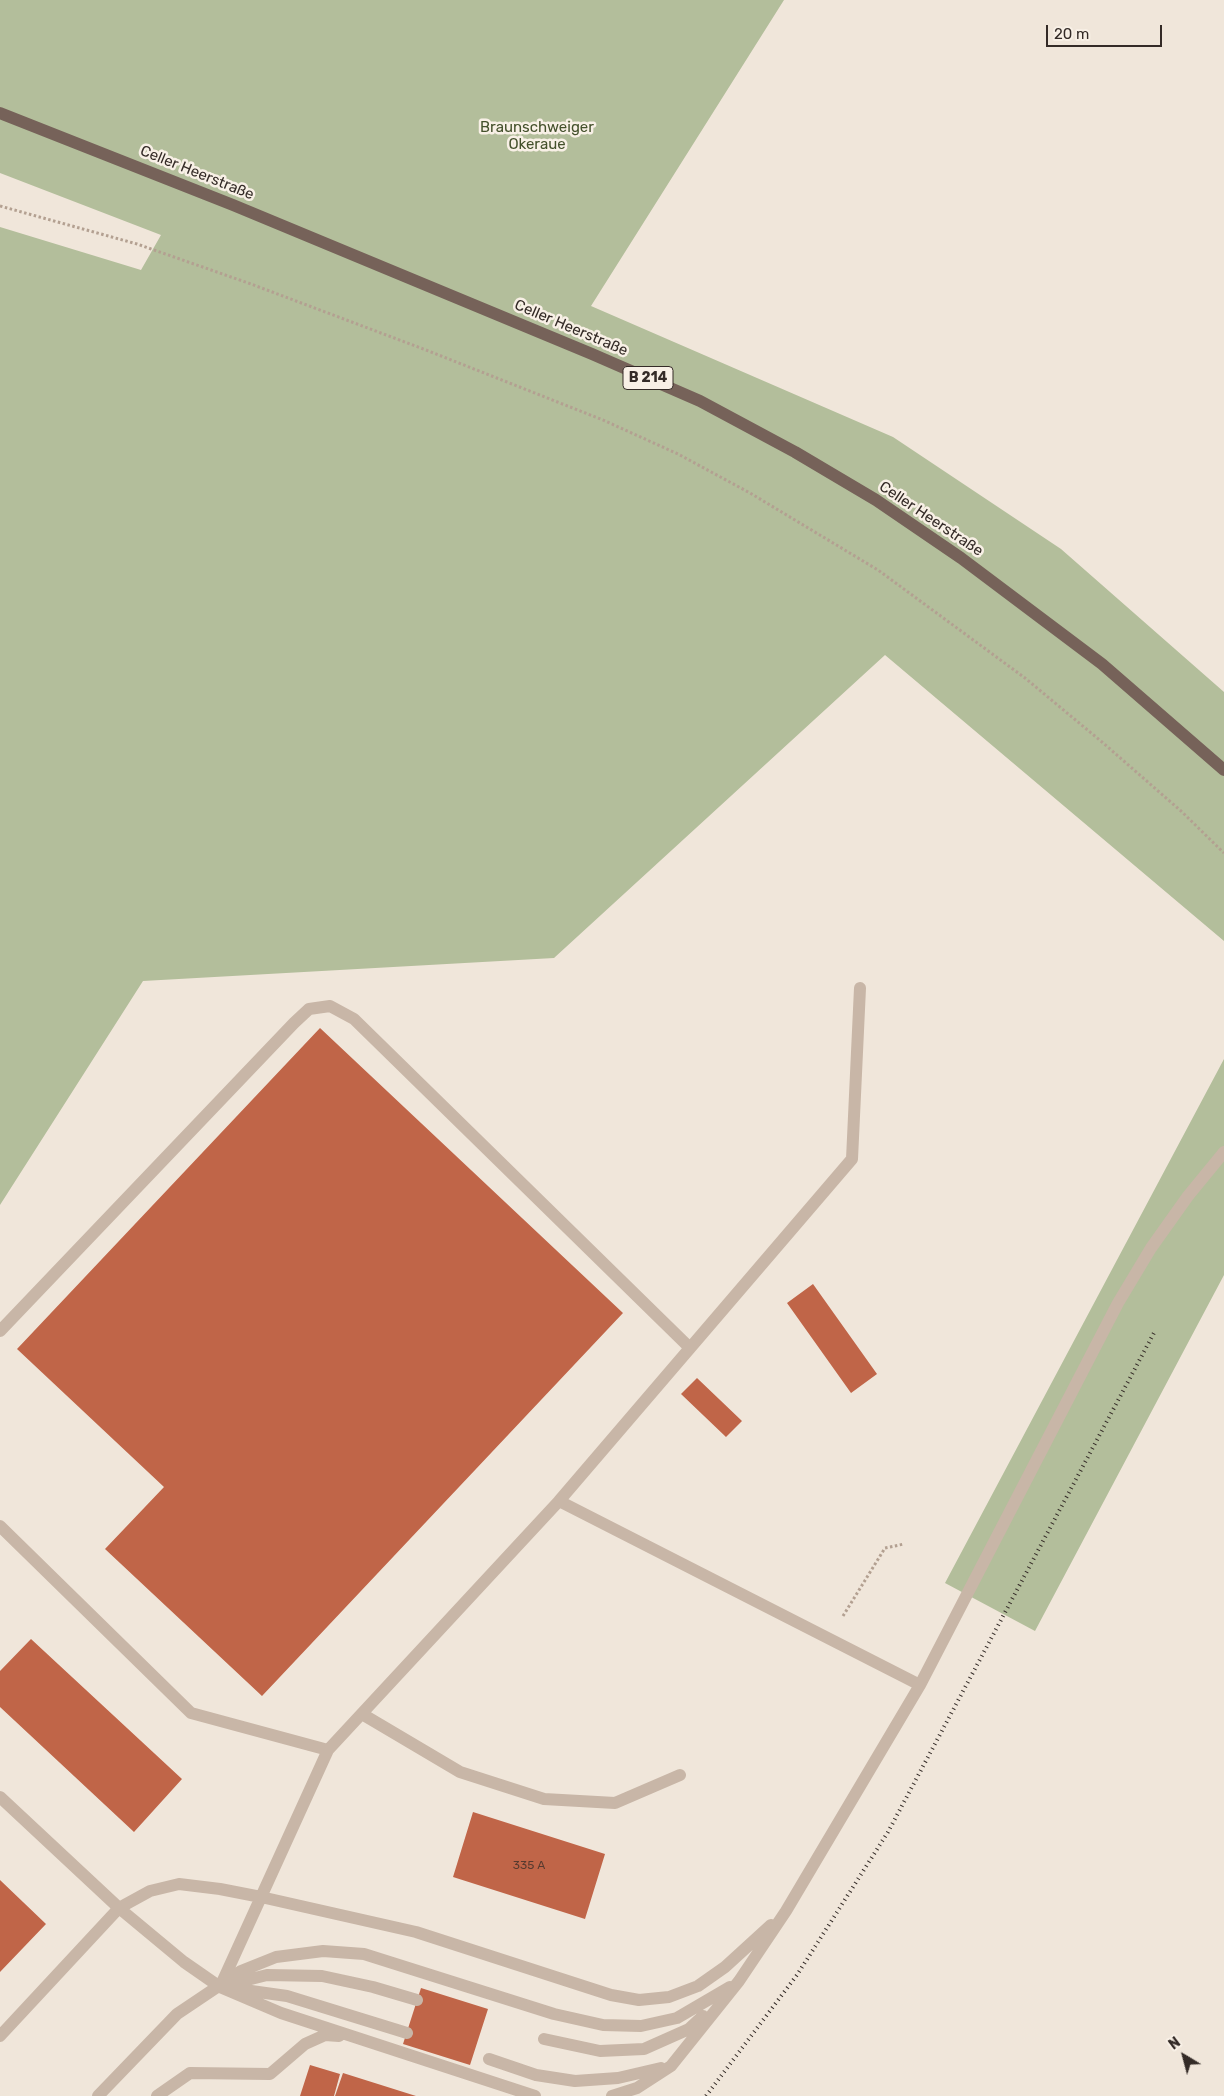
<!DOCTYPE html>
<html>
<head>
<meta charset="utf-8">
<style>
	body { margin:0 }
	#map { position:relative; width:1224px; height:2096px; overflow:hidden; background:#f0e6da; font-family:Rubik,sans-serif }
	canvas { display:block }
	.north { position:absolute; left:1159px; top:2031px; width:50px; height:50px; -webkit-text-stroke:4px #f8f0e6; paint-order:stroke; rotate:323deg; font-size:14px; font-weight:700; line-height:20px; text-align:center; color:#342b27 }
	.north::after { content:''; display:block; margin:auto; width:18px; height:22px; background:#342b27; clip-path:polygon(50% 0,100% 100%,50% 72%,0 100%) }
	.scale { position:absolute; left:1046px; top:25px; width:116px; height:22px; box-sizing:border-box; border:2px solid #342b27; border-top:0; padding-left:6px; font-size:15px; line-height:18px; white-space:nowrap; color:#342b27; -webkit-text-stroke:4px #f8f0e6; paint-order:stroke }
</style>
</head>
<body>
<div id="map">
<canvas width="1224" height="2096"></canvas>
<div class="north">N</div>
<div class="scale">20 m</div>
</div>
<script>
const ctx = document.querySelector('canvas').getContext('2d');
ctx.lineJoin = 'round';
function paint(path, color) { ctx.fillStyle = color; ctx.fill(path, 'evenodd'); }
const shape = rows => new Path2D(rows.map(r => 'M' + r).join(''));
function trace(path, color, width, dash) { ctx.strokeStyle = color; ctx.lineWidth = width; ctx.lineCap = dash ? 'butt' : 'round'; ctx.setLineDash(dash || []); ctx.stroke(path); }
function label(font, color, halo, rows, align = 'center') {
  ctx.font = font + ' Rubik,sans-serif'; ctx.lineWidth = 5; ctx.setLineDash([]); ctx.textBaseline = 'middle'; ctx.strokeStyle = halo; ctx.fillStyle = color; for (const [text, x, y, turn = 0] of rows) {
    ctx.save(); ctx.translate(x, y); ctx.rotate((+turn || 0) * Math.PI / 180); ctx.textAlign = isNaN(turn) ? turn : align; if (halo) ctx.strokeText(text, 0, 0); ctx.fillText(text, 0, 0); ctx.restore();
  }
}
paint(shape([
	[0,0,784,0,591,306,893,437,1061,549,1224,692,1224,941,885,655,554,958,143,981,0,1205,0,227,141,270,161,235,0,173],
	[1224,1059,1224,1275,1035,1631,945,1583]
]), '#b3be9b');
paint(shape([
	[320,1028,623,1313,262,1696,105,1549,164,1487,17,1349],
	[813,1284,877,1374,851,1393,787,1303],
	[697,1378,742,1421,726,1437,681,1394],
	[31,1639,182,1779,134,1832,0,1707,0,1671],
	[473,1812,605,1854,585,1919,453,1877],
	[0,1880,46,1924,0,1972],
	[421,1988,488,2009,470,2065,403,2044],
	[310,2065,340,2074,334,2096,300,2096],
	[343,2073,416,2096,335,2096]
]), '#c06548');
trace(shape([
	[0,206,137,244,251,284,426,350,603,420,678,454,750,493,878,570,1025,678,1102,742,1181,811,1224,853],
	[843,1616,885,1548,904,1544]
]), '#b3a091', 3, [2.5, 2.5]);
trace(shape([
	[0,1331,294,1023,309,1009,330,1006,354,1019,690,1348],
	[559,1501,852,1159,860,988],
	[0,1526,191,1713,328,1750],
	[362,1714,460,1772,544,1799,615,1803,680,1775],
	[0,1797,119,1908,184,1962,220,1987,281,2013,535,2096],
	[227,1985,267,1975,322,1976,373,1987,417,2000],
	[220,1987,328,1750,559,1501,920,1685],
	[237,1989,287,1996,407,2033],
	[0,2036,119,1908,150,1891,179,1884,220,1889,261,1897,416,1932,611,1995,639,2000,669,1997,698,1986,725,1967,771,1925],
	[544,2039,600,2051,644,2049,689,2029,703,2016],
	[489,2059,536,2075,575,2081,618,2078,661,2068],
	[98,2096,177,2014,241,1971,276,1957,323,1951,364,1954,554,2014,603,2025,641,2026,677,2018,730,1987],
	[157,2096,190,2073,270,2074,305,2044,325,2035,339,2036],
	[612,2096,637,2088,671,2066,739,1981,786,1911,920,1685,1118,1303,1151,1248,1188,1196,1224,1152]
]), '#c8b6a7', 12);
trace(shape([
	[0,113,233,205,592,354,700,401,795,452,876,500,961,558,1102,664,1224,770]
]), '#766259', 12);
trace(shape([
	[706,2096,797,1975,888,1832,1155,1331]
]), '#342b27', 4, [1, 4]);
label('12px', '#573a2f', null, [
	["335 A",529,1866]
]);
for (const [x, y, w] of [
	[648,378,50]
]) { const box = new Path2D(); box.roundRect(x - w / 2, y - 11.5, w, 23, 4); ctx.fillStyle = '#f8f0e6'; ctx.fill(box); trace(box, '#342b27', 1); }
label('bold 14px', '#342b27', null, [
	["B 214",648,378]
]);
label('15px', '#44512c', '#f8f0e6', [
	["Braunschweiger",537,128],
	["Okeraue",537,145]
]);
label('15px', '#342b27', '#f8f0e6', [
	["Celler Heerstraße",197,173,22],
	["Celler Heerstraße",571,328,23],
	["Celler Heerstraße",931,519,34]
]);
</script>
</body>
</html>
